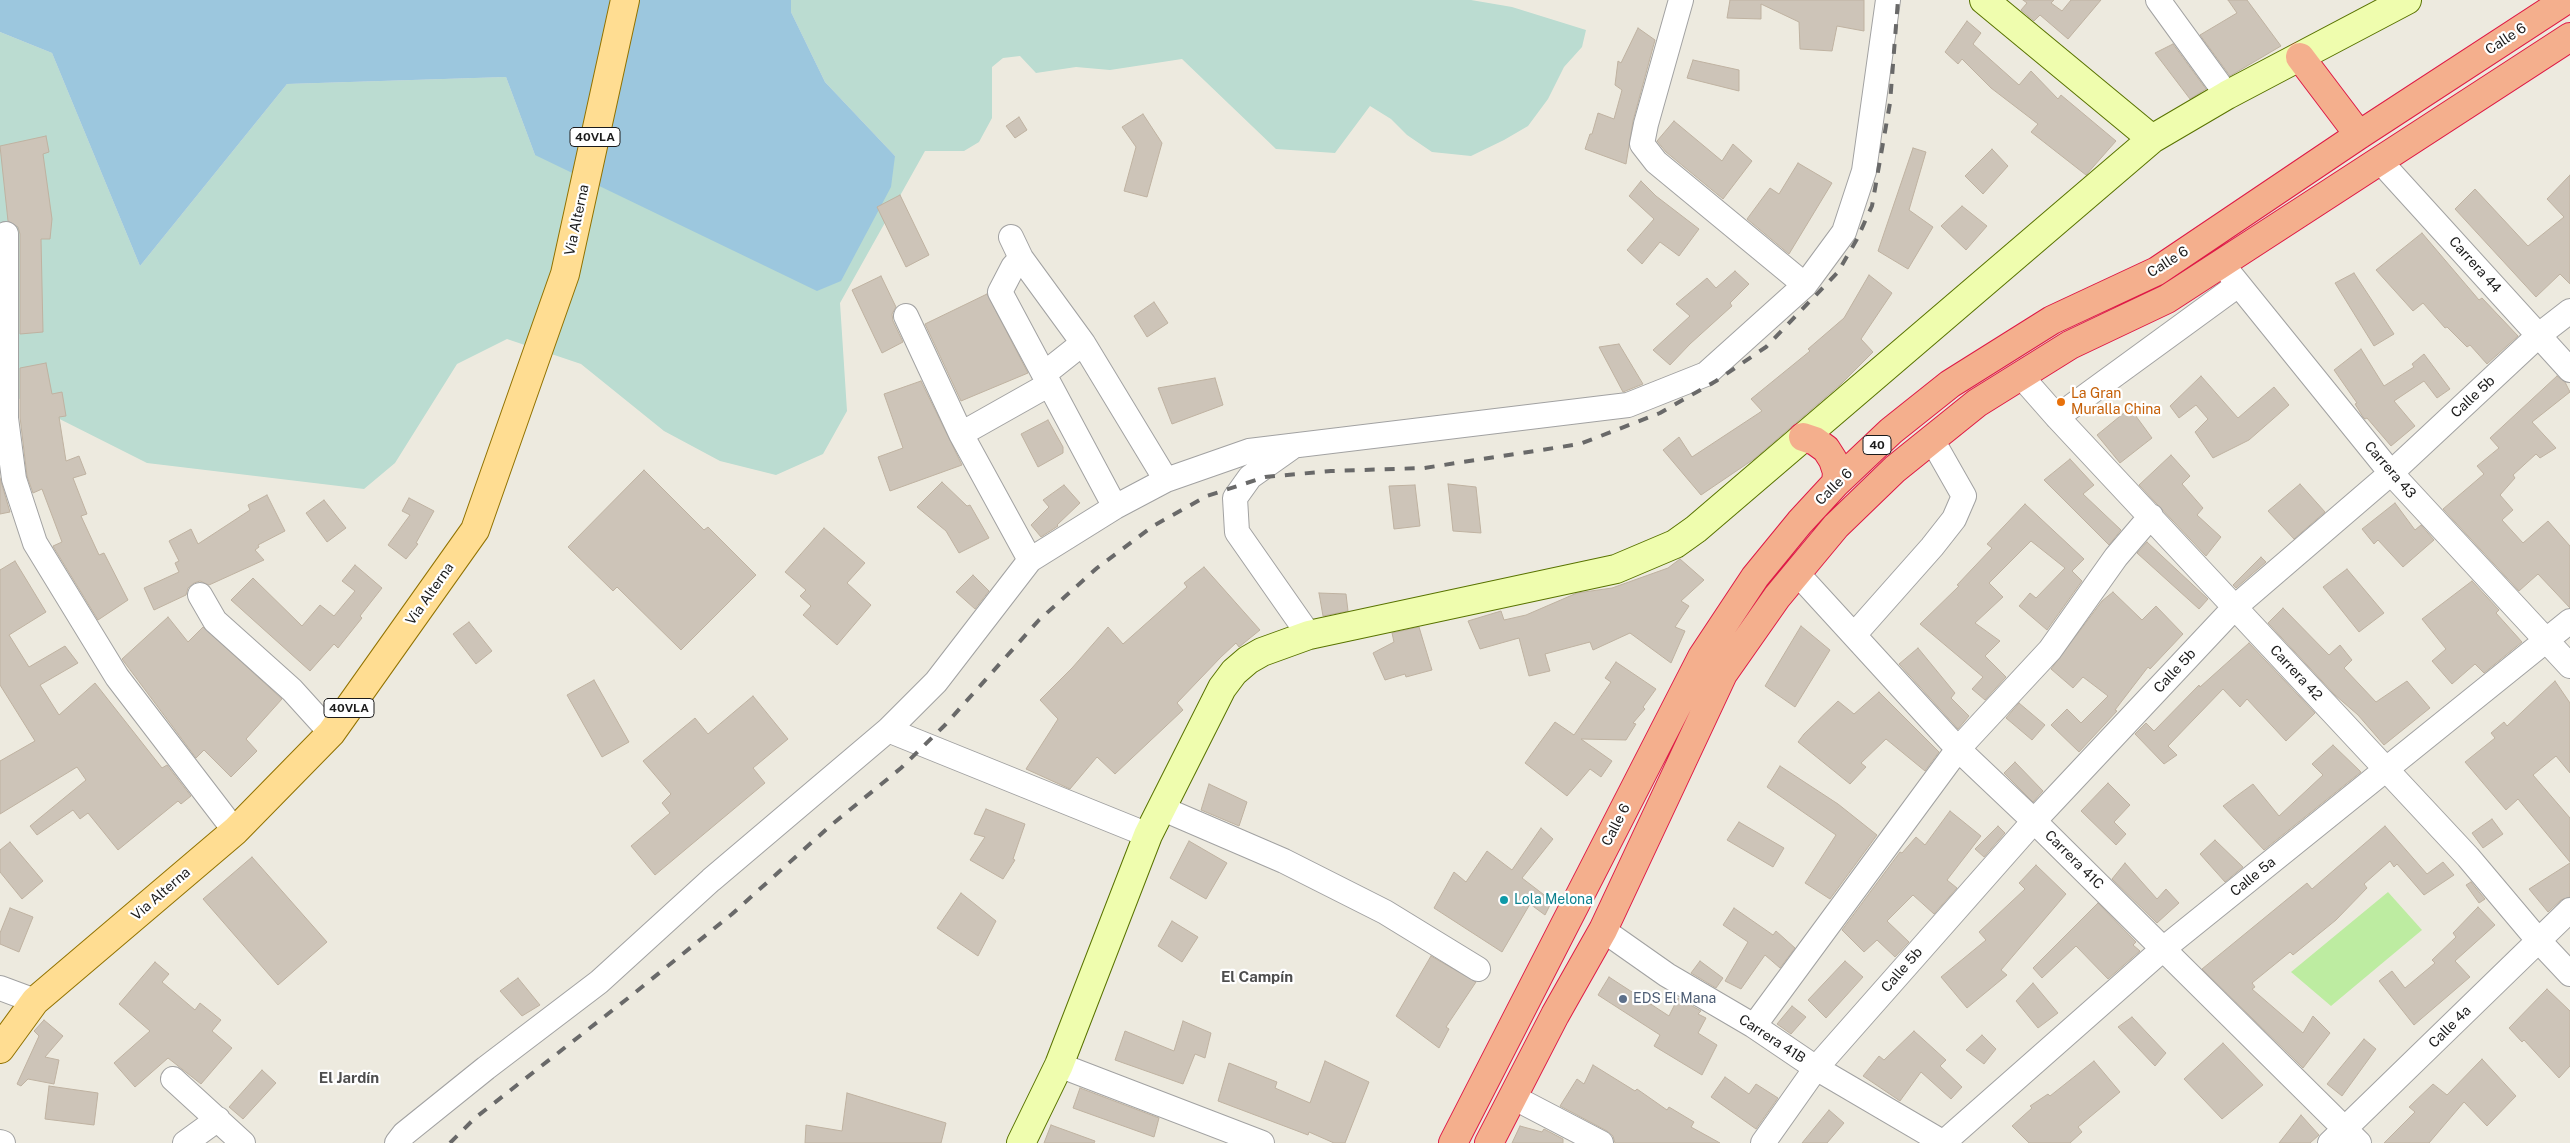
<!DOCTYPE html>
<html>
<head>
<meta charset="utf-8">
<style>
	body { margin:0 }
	canvas { display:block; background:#edeadf }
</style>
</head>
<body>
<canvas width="2570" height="1143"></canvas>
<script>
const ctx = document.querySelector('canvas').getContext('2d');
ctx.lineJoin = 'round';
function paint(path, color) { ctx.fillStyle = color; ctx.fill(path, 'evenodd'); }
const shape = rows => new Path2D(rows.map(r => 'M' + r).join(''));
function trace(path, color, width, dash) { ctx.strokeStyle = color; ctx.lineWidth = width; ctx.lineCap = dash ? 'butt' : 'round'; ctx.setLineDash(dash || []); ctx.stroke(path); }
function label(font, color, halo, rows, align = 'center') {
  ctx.font = font + ' "Public Sans",sans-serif'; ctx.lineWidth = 4.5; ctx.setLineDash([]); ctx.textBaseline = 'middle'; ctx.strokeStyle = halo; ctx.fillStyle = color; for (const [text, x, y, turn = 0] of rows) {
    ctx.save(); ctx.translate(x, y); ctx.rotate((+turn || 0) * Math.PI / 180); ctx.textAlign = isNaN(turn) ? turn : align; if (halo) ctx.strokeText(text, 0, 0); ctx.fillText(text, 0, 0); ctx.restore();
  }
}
paint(shape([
	[2388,892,2422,930,2331,1006,2291,972]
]), '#bdeca1');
paint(shape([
	[791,0,1471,0,1512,7,1586,30,1582,47,1564,67,1548,99,1528,126,1504,140,1471,156,1432,152,1407,135,1391,119,1370,106,1335,153,1276,149,1182,59,1110,70,1076,67,1036,73,1020,56,1003,58,992,67,992,118,979,142,964,151,925,151,840,303,847,411,823,454,776,475,720,461,664,431,581,364,507,339,457,364,395,463,364,489,147,463,0,389,0,32,52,53,140,266,287,84,506,77,535,155,895,156,825,82,791,12]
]), '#bbdcd1');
paint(shape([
	[0,0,791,0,791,12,825,82,895,156,891,187,841,281,817,291,535,155,506,77,287,84,140,266,52,53,0,32]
]), '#9cc7de');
const building = shape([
	[1730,0,1864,0,1864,31,1837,26,1832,51,1800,49,1799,22,1761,4,1761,19,1727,18,1730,0],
	[2023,0,2054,0,2051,3,2062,11,2071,0,2101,0,2068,39,2040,15,2034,21,2021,10,2027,3,2023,0],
	[2228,0,2247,0,2281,46,2230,76,2200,35,2237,13,2228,0],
	[1967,21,1981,33,1973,44,2019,85,2031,71,2058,99,2061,95,2116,141,2086,175,2031,132,2038,124,1991,88,1962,59,1958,64,1945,52,1967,21],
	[1638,28,1655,40,1633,121,1626,164,1585,149,1590,134,1592,134,1598,113,1614,119,1622,90,1615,85,1618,61,1621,63,1638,28],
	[2173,44,2206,89,2190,99,2155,53,2173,44],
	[1693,60,1739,70,1739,91,1687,78,1693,60],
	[1143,114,1162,143,1147,197,1124,191,1136,147,1122,127,1143,114],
	[1019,117,1027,130,1015,138,1006,126,1019,117],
	[1674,121,1722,161,1733,144,1752,161,1723,199,1666,152,1657,141,1674,121],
	[46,136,49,152,43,154,52,219,50,239,41,239,43,332,20,334,20,234,18,227,8,221,0,146,46,136],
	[1913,148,1926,152,1909,210,1933,227,1908,269,1878,251,1913,148],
	[1992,149,2008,166,1983,194,1965,176,1992,149],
	[1798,163,1832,183,1789,254,1747,219,1770,188,1779,194,1798,163],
	[2570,175,2570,284,2560,274,2536,297,2455,209,2475,189,2528,246,2564,217,2547,199,2570,175],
	[1641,181,1656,196,1699,229,1679,256,1660,242,1642,264,1627,250,1654,219,1629,196,1641,181],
	[900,195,929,255,906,267,877,207,900,195],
	[1962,206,1987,226,1966,250,1941,226,1962,206],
	[2422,233,2479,300,2482,298,2518,336,2487,364,2470,345,2467,347,2447,327,2445,328,2423,303,2413,311,2376,270,2422,233],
	[1735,271,1749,284,1730,303,1732,306,1690,344,1670,365,1653,350,1690,316,1676,304,1707,278,1716,288,1735,271],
	[2354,273,2394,334,2374,346,2335,283,2354,273],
	[1869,275,1892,293,1861,339,1873,352,1840,385,1754,459,1701,495,1663,450,1679,437,1692,457,1762,411,1751,399,1810,351,1808,349,1844,318,1869,275],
	[881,276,896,307,892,314,893,321,903,342,882,353,852,290,881,276],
	[987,294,1028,373,961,401,925,324,987,294],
	[1154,302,1168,323,1147,337,1134,316,1154,302],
	[1619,344,1643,384,1623,392,1599,347,1619,344],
	[2361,349,2384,386,2414,367,2412,364,2424,354,2450,389,2437,398,2424,381,2394,401,2415,426,2391,446,2367,418,2365,419,2363,417,2355,404,2357,403,2334,370,2361,349],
	[46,363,52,394,62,392,66,416,59,417,66,461,79,456,86,474,73,478,87,514,81,516,99,555,104,553,128,600,98,620,54,548,53,546,62,542,42,489,33,493,27,476,20,417,20,368,46,363],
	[2201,376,2238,418,2274,387,2289,405,2249,440,2213,458,2195,432,2208,419,2196,405,2179,418,2170,406,2201,376],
	[2557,376,2565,382,2570,392,2532,422,2556,448,2540,458,2536,454,2513,475,2515,478,2500,495,2513,510,2502,520,2523,543,2548,521,2570,546,2570,608,2538,574,2519,591,2443,509,2484,474,2477,466,2499,448,2490,438,2557,376],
	[1215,378,1223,405,1172,424,1158,388,1215,378],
	[921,381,962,465,890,491,878,457,903,448,884,394,921,381],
	[2130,408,2152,438,2120,463,2097,435,2130,408],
	[1048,420,1063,447,1063,453,1038,467,1021,434,1048,420],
	[2171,455,2190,476,2182,484,2203,508,2197,515,2221,537,2206,556,2139,485,2171,455],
	[2070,459,2094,485,2083,494,2121,530,2109,545,2044,480,2070,459],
	[644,470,704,530,708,527,756,575,681,650,617,587,613,591,568,547,644,470],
	[0,478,10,512,0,514,0,478],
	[942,482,967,506,970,505,989,538,959,553,946,531,917,507,942,482],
	[1448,484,1476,487,1481,533,1453,531,1448,484],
	[2300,484,2325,512,2294,539,2268,511,2300,484],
	[1064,485,1080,503,1057,525,1058,526,1041,537,1031,525,1049,507,1043,500,1064,485],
	[1415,485,1420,526,1394,529,1389,486,1415,485],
	[267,495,285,531,258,545,259,547,255,550,264,560,209,585,200,581,194,583,188,588,186,595,154,610,144,588,179,572,175,563,179,561,169,541,191,529,198,544,250,510,248,505,267,495],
	[409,498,434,511,416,543,418,544,406,559,388,545,410,515,402,511,409,498],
	[324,500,346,528,327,542,306,513,324,500],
	[2395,503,2415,530,2421,525,2434,540,2403,567,2378,540,2374,544,2362,529,2395,503],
	[2025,504,2084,559,2072,571,2082,581,2047,630,2019,606,2030,593,2036,598,2065,568,2031,541,1989,583,2003,597,1975,623,2000,641,1985,656,2006,677,1985,700,1972,689,1983,677,1920,624,1959,586,1957,585,1992,548,1987,544,2025,504],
	[824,528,865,563,847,583,871,605,837,645,803,615,811,606,800,596,806,590,785,572,824,528],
	[2147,542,2208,599,2199,609,2137,553,2147,542],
	[2261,557,2266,562,2236,588,2233,585,2261,557],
	[1680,559,1704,580,1681,601,1689,606,1675,627,1685,631,1671,663,1630,633,1593,650,1590,642,1545,654,1550,671,1529,676,1519,638,1480,649,1468,621,1501,611,1504,620,1526,615,1577,593,1612,588,1668,568,1680,559],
	[15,561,46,612,9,635,29,667,65,646,78,663,40,685,59,715,95,683,162,768,167,765,191,796,181,804,178,801,118,850,88,813,80,819,73,810,37,835,30,826,86,780,77,767,0,814,0,761,35,741,0,685,0,570,15,561],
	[355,565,382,588,360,616,362,618,338,648,334,644,310,671,231,600,253,578,302,626,320,605,334,616,355,591,342,581,355,565],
	[1204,567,1260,630,1239,647,1236,643,1221,657,1177,703,1183,710,1115,774,1097,757,1070,789,1026,769,1058,719,1040,700,1072,668,1108,627,1123,644,1187,587,1184,583,1204,567],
	[2347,569,2384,613,2359,632,2323,587,2347,569],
	[973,575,989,591,975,609,956,592,973,575],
	[2472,581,2499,610,2496,613,2522,642,2484,673,2475,664,2452,684,2432,661,2446,649,2422,619,2472,581],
	[2113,592,2142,620,2156,606,2183,634,2150,669,2148,667,2115,710,2117,711,2079,752,2051,725,2067,709,2081,723,2108,696,2083,677,2073,688,2051,669,2102,601,2113,592],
	[1319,593,1346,594,1348,611,1323,616,1319,593],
	[2283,608,2329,655,2340,645,2352,660,2344,668,2376,702,2407,681,2430,708,2384,745,2358,715,2335,695,2268,623,2283,608],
	[168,617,188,642,203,627,282,699,246,739,257,751,231,777,204,750,196,758,122,659,168,617],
	[469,622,492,651,476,664,453,634,469,622],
	[1801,626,1830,650,1795,707,1765,686,1801,626],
	[1419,627,1432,670,1406,677,1405,674,1385,680,1373,653,1394,642,1392,633,1419,627],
	[2249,643,2315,713,2286,741,2247,699,2240,707,2223,689,2168,746,2177,755,2164,764,2135,734,2146,723,2154,731,2199,685,2200,687,2249,643],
	[1918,648,1955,693,1951,698,1969,716,1958,729,1899,664,1918,648],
	[1616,662,1656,689,1643,707,1645,709,1633,723,1636,724,1626,740,1581,739,1612,761,1601,777,1590,769,1567,796,1525,763,1555,722,1574,735,1611,682,1605,678,1616,662],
	[594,680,629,742,602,757,567,695,594,680],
	[2555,681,2570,703,2570,773,2556,756,2533,775,2570,818,2570,862,2518,799,2506,810,2465,762,2495,738,2491,733,2504,722,2507,726,2555,681],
	[1879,692,1939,752,1925,771,1886,739,1861,763,1866,767,1850,784,1798,742,1804,734,1838,701,1854,714,1879,692],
	[753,696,788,739,753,768,765,783,655,875,631,846,670,813,662,803,671,794,643,761,695,718,708,734,753,696],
	[2019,703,2045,725,2032,740,2006,718,2019,703],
	[2333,745,2361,772,2264,850,2223,806,2253,784,2279,816,2323,775,2312,764,2333,745],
	[2015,762,2043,791,2033,802,2004,773,2015,762],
	[1780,766,1838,804,1877,835,1830,899,1805,883,1836,835,1767,787,1780,766],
	[2108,783,2130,805,2114,822,2126,834,2116,845,2081,811,2108,783],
	[1209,784,1247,802,1239,826,1201,810,1209,784],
	[986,809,1025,824,1013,859,1015,860,1003,879,970,860,985,837,974,834,986,809],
	[1950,811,1981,836,1947,880,1957,888,1934,914,1913,895,1887,921,1909,942,1895,957,1877,940,1864,952,1842,930,1900,852,1902,853,1916,837,1925,845,1950,811],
	[2492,819,2503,834,2483,848,2472,833,2492,819],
	[1739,822,1784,848,1773,867,1727,840,1739,822],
	[1998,826,2005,833,1984,857,1975,849,1998,826],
	[2385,826,2427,874,2443,862,2454,875,2424,895,2397,864,2394,867,2390,861,2364,884,2367,888,2336,920,2293,955,2290,952,2252,983,2255,987,2252,989,2303,1033,2313,1016,2330,1033,2303,1068,2202,969,2307,883,2312,889,2385,826],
	[1541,828,1553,839,1522,878,1552,901,1545,915,1530,904,1502,952,1434,908,1454,872,1466,882,1487,851,1512,870,1541,828],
	[2215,840,2243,867,2225,882,2200,854,2215,840],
	[1189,841,1227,863,1206,899,1170,878,1189,841],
	[10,842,43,881,22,899,0,872,0,850,10,842],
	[252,857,327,942,278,985,203,899,252,857],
	[2125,863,2157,899,2166,889,2179,903,2157,923,2112,879,2125,863],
	[2570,863,2570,897,2561,900,2548,912,2529,889,2570,863],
	[2036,865,2066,894,2001,970,2007,975,1967,1008,1941,977,1986,940,1979,932,2025,889,2019,883,2036,865],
	[2471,882,2485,899,2479,903,2466,885,2471,882],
	[961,893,996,921,978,956,937,928,961,893],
	[2098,903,2136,942,2133,945,2140,951,2108,979,2076,946,2042,978,2033,968,2098,903],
	[2478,907,2495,925,2455,961,2470,977,2414,1025,2379,981,2392,971,2405,988,2435,963,2432,960,2456,937,2453,933,2478,907],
	[10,908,33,917,19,952,0,944,0,933,10,908],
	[1734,908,1773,935,1776,931,1795,948,1780,968,1765,955,1741,989,1725,981,1748,942,1723,925,1734,908],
	[1172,921,1198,937,1182,962,1158,946,1172,921],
	[1431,956,1476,982,1446,1027,1449,1029,1439,1048,1396,1016,1431,956],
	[1700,961,1723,978,1716,988,1691,973,1700,961],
	[1845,961,1863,977,1826,1018,1808,1000,1845,961],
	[155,962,169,974,162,982,195,1010,200,1003,221,1020,212,1031,232,1048,201,1084,168,1058,135,1087,114,1063,150,1031,119,1004,155,962],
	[1609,977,1669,1016,1678,998,1701,1011,1698,1014,1706,1018,1698,1033,1717,1045,1702,1075,1654,1046,1660,1035,1598,995,1609,977],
	[518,978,540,1005,522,1016,500,991,518,978],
	[2033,983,2058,1013,2038,1028,2016,1001,2033,983],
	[2547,989,2570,1011,2570,1066,2559,1078,2524,1040,2522,1042,2509,1028,2547,989],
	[1792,1006,1806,1017,1791,1034,1777,1024,1792,1006],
	[2132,1017,2166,1053,2155,1066,2118,1027,2132,1017],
	[44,1020,63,1036,45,1057,59,1060,54,1084,28,1079,21,1086,17,1084,39,1036,34,1031,44,1020],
	[1183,1021,1211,1033,1205,1058,1195,1054,1183,1084,1115,1060,1125,1031,1174,1051,1183,1021],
	[1914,1031,1946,1060,1940,1066,1962,1087,1951,1099,1921,1072,1900,1101,1863,1076,1879,1056,1884,1060,1914,1031],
	[1982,1035,1996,1049,1984,1064,1966,1050,1982,1035],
	[2364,1039,2376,1049,2342,1096,2327,1084,2364,1039],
	[2223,1043,2263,1085,2222,1119,2184,1079,2223,1043],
	[2482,1059,2516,1096,2487,1126,2464,1102,2429,1143,2384,1143,2415,1112,2409,1107,2433,1084,2447,1095,2482,1059],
	[1325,1061,1369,1082,1345,1143,1334,1143,1309,1132,1308,1135,1218,1101,1229,1063,1277,1082,1275,1088,1310,1103,1325,1061],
	[2094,1061,2120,1092,2078,1127,2082,1132,2070,1143,2029,1143,2012,1126,2032,1108,2030,1106,2048,1094,2050,1096,2094,1061],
	[1593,1065,1635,1091,1637,1089,1667,1110,1669,1107,1694,1122,1691,1127,1720,1143,1615,1143,1613,1136,1607,1131,1560,1106,1577,1079,1584,1084,1593,1065],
	[262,1070,276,1083,243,1119,229,1107,262,1070],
	[1725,1077,1749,1094,1756,1084,1778,1098,1756,1129,1711,1097,1725,1077],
	[49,1086,98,1093,94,1125,45,1119,49,1086],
	[1080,1088,1159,1118,1154,1137,1073,1108,1080,1088],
	[847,1093,946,1123,941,1143,805,1143,806,1125,842,1131,847,1093],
	[1829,1110,1844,1123,1827,1143,1802,1143,1829,1110],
	[2301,1115,2319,1135,2310,1143,2279,1143,2301,1115],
	[1051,1125,1095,1141,1094,1143,1044,1143,1051,1125],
	[1520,1126,1542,1132,1544,1129,1563,1139,1563,1143,1512,1143,1520,1126]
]);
paint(building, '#cdc4b8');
trace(building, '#bfb2a1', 1);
const minor = shape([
	[1681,0,1646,124,1642,144,1656,162,1805,285],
	[2158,0,2227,95],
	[2379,160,2570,370],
	[6,234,6,418,14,479,35,543,117,677,235,831],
	[1011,237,1021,258,1083,343,1166,480],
	[1021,258,1013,267,1000,292,1115,507],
	[2222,264,2391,473,2570,666],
	[906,316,961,434,1030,560],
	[1044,374,1083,343],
	[2020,375,2057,417,2468,857,2538,940,2570,974],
	[2057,417,2238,285],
	[961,434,1048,385],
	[1291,448,1250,477,1235,498,1237,532,1309,635],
	[1796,572,1958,749,2034,821,2359,1143],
	[200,595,215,621,292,690,331,733],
	[1854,635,1932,547,1954,519,1964,496,1931,438],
	[888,730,1148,835],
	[1161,808,1284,861,1385,912,1478,969],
	[1603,930,1667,975,1754,1026,1816,1068,1944,1143],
	[0,988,35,1001],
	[1754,1026,1958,749,2050,650,2116,557,2151,516],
	[1059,1065,1262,1143],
	[173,1079,243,1143],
	[1513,1097,1601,1143],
	[0,1142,3,1143],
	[185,1143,218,1119],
	[397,1143,404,1134,486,1068,599,982,711,880,888,730,936,682,1030,560,1115,507,1166,480,1249,451,1628,405,1706,374,1805,285,1844,232,1864,171,1888,0],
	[1763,1143,1816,1068,2034,821,2235,607,2391,473,2539,335,2570,311],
	[1943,1143,2163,949,2570,621],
	[2330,1143,2570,910]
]);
const secondary = shape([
	[1984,0,2152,139],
	[1021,1143,1059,1065,1148,835,1222,688,1234,672,1248,660,1262,652,1309,635,1616,569,1675,544,1696,529,2152,139,2227,95,2407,0]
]);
const primary = shape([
	[0,1049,35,1001,235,831,331,733,475,530,565,274,625,0]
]);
const trunk = shape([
	[2300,57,2359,135],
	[1803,437,1815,441,1826,449,1833,460,1837,472,1836,483],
	[1453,1143,1702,657,1755,577,1800,522,1836,483,1891,431,1950,384,2052,320,2157,271,2359,135,2566,0],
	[1489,1143,1555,1015,1603,930,1723,674,1777,597,1836,526,1895,469,1977,403,2070,345,2167,299,2570,37]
]);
trace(minor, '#a2a2a2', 26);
trace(secondary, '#597300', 30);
trace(primary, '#917200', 30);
trace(trunk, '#de1a46', 30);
trace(minor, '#fff', 24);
trace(secondary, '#effdae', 28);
trace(primary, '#ffdd92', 28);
trace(trunk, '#f4af8d', 28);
trace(shape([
	[450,1143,475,1118,632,995,732,914,830,826,901,768,945,725,1039,620,1097,568,1153,526,1207,496,1265,477,1331,471,1424,468,1580,444,1660,413,1716,381,1766,347,1838,272,1857,239,1872,206,1890,103,1898,0]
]), '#696969', 4, [10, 10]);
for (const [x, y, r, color] of [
	[2061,402,5,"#e8710a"],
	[1504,900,5,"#0f9aa8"],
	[1623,999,5,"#5c6f8a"]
]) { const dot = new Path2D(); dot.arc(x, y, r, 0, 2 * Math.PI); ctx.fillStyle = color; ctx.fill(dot); trace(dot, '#fff', 2); }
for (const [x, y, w] of [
	[595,137,50],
	[1877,445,28],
	[349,708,50]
]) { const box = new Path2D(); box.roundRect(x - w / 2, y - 9.5, w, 19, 4); ctx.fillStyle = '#fff'; ctx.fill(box); trace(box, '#1b1b1b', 1); }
label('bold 12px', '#1b1b1b', null, [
	["40VLA",595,137],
	["40",1877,445],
	["40VLA",349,708]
]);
label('14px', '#1b1b1b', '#fff', [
	["Calle 6",2506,39,-33],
	["Via Alterna",577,220,-78],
	["Calle 6",2168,262,-32],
	["Carrera 44",2475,265,48],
	["Calle 5b",2473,397,-43],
	["Carrera 43",2390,470,49],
	["Calle 6",1834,487,-45],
	["Via Alterna",430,594,-55],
	["Calle 5b",2175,671,-47],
	["Carrera 42",2296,673,47],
	["Calle 6",1616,825,-63],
	["Carrera 41C",2074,860,45],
	["Calle 5a",2253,877,-39],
	["Via Alterna",161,894,-41],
	["Calle 5b",1902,970,-49],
	["Calle 4a",2450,1027,-45],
	["Carrera 41B",1772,1039,33]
]);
label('14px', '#c56008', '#fff', [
	["La Gran",2071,394],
	["Muralla China",2071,410]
], 'left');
label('14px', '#0d838f', '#fff', [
	["Lola Melona",1514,900]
], 'left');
label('14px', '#4e5e75', '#fff', [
	["EDS El Mana",1633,999]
], 'left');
label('bold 15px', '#4e4e4e', '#fff', [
	["El Campín",1257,977],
	["El Jardín",349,1078]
]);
</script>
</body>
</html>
